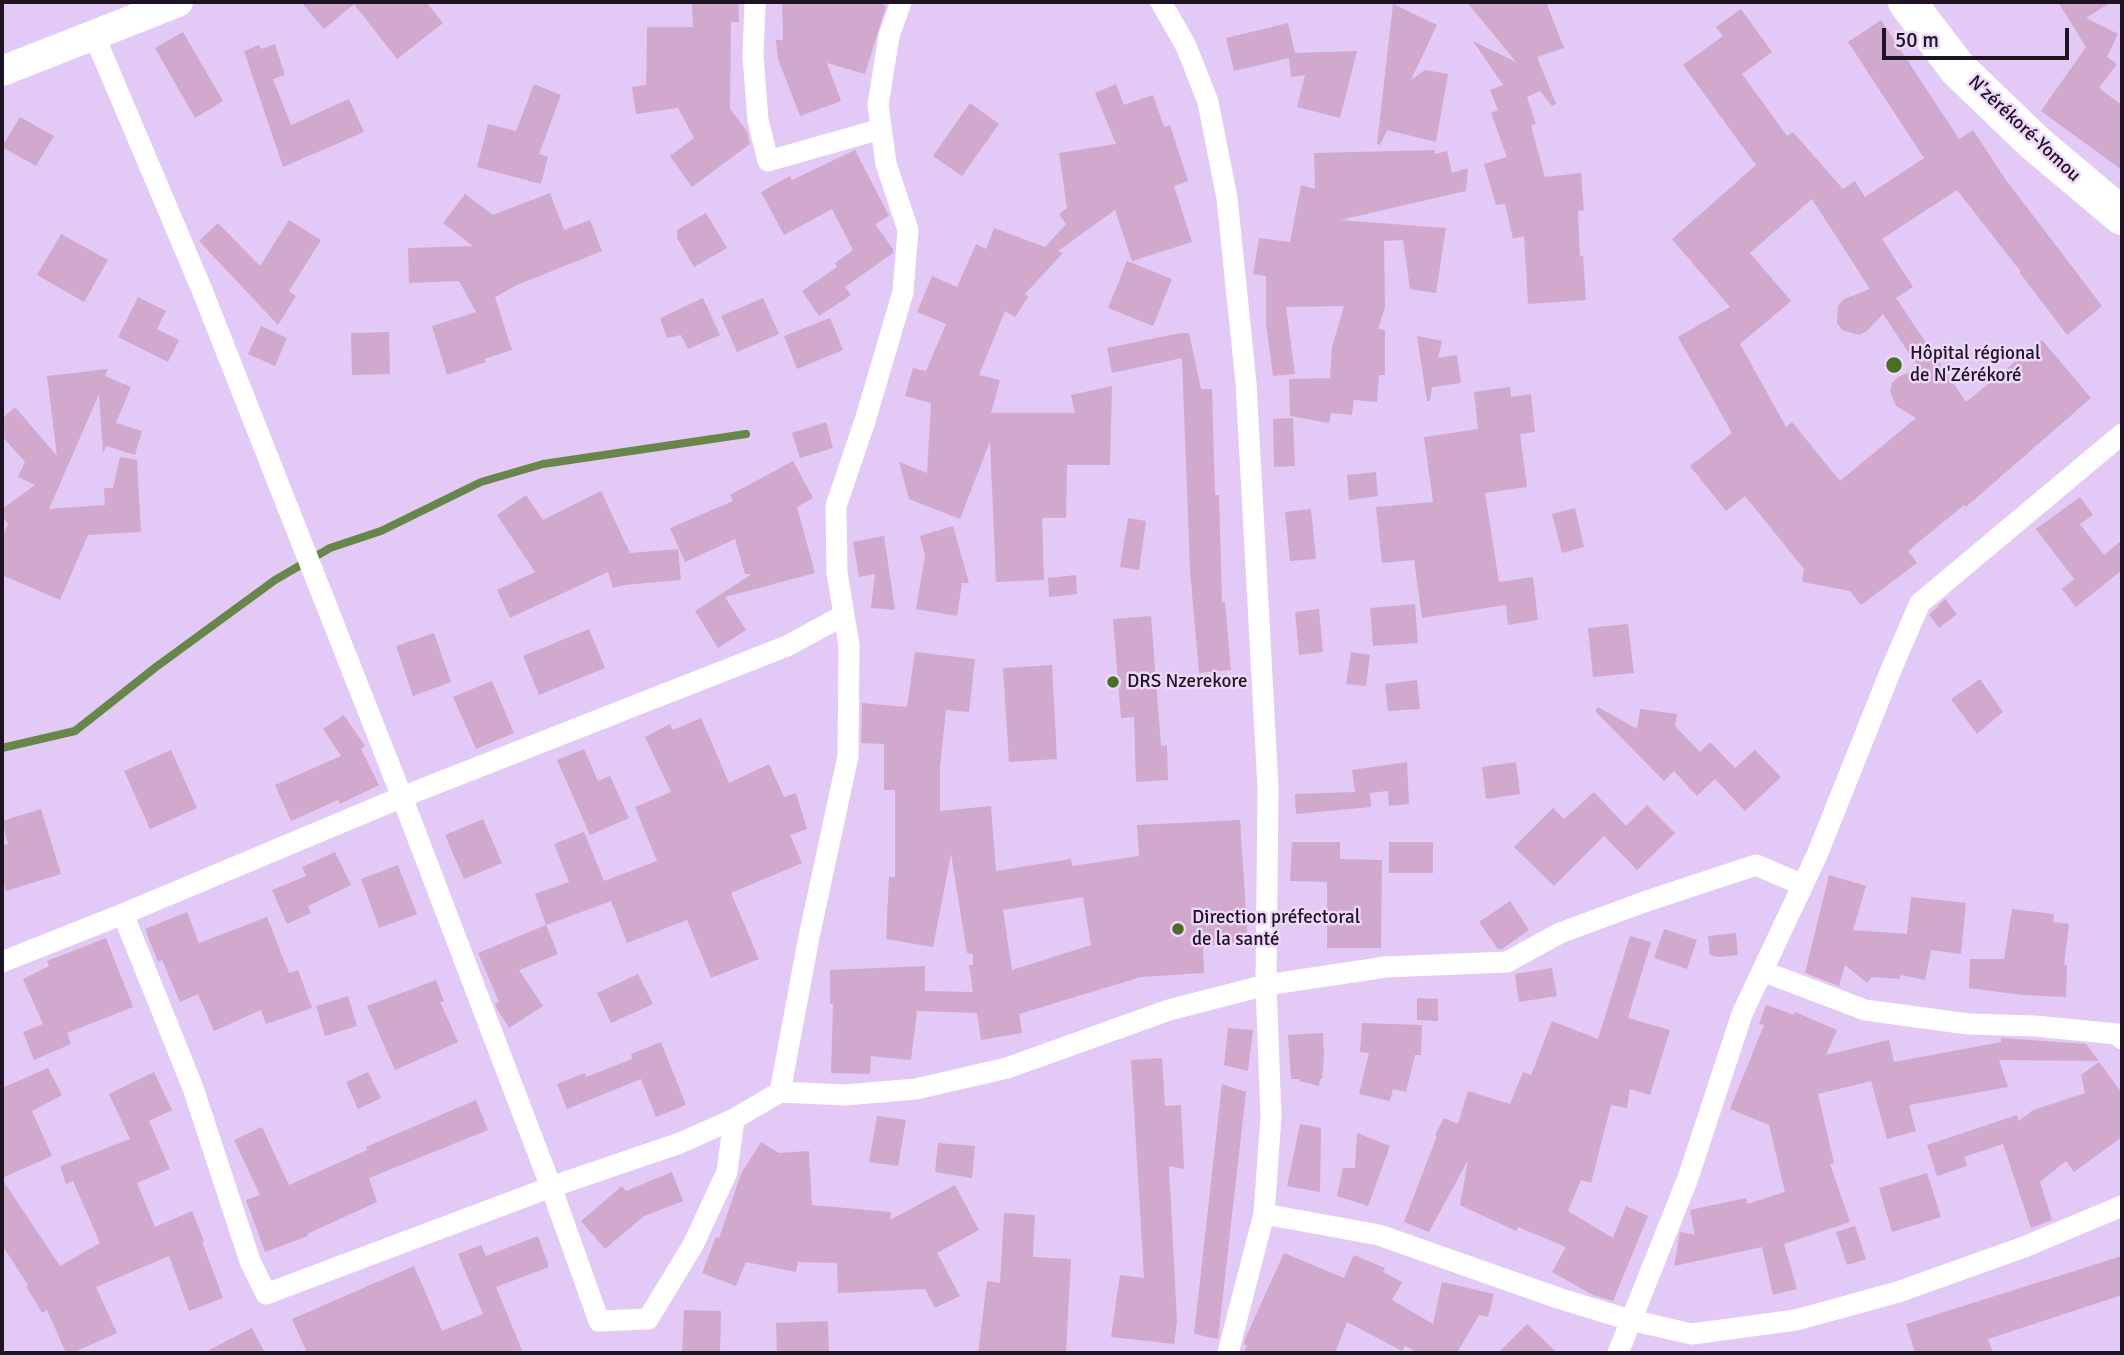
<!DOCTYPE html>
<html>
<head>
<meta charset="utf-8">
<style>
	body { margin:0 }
	#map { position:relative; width:2124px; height:1355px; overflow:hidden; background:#e3c9f5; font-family:Signika,sans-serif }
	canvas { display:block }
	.frame { position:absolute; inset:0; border:4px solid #1d1323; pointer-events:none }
	.scale { position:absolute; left:1882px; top:28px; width:187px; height:32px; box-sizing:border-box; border:4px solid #1d1323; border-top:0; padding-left:9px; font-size:21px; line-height:24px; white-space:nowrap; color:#1d1323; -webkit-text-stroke:5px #edd8fc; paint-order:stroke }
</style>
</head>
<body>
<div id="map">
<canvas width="2124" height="1355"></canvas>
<div class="frame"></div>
<div class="scale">50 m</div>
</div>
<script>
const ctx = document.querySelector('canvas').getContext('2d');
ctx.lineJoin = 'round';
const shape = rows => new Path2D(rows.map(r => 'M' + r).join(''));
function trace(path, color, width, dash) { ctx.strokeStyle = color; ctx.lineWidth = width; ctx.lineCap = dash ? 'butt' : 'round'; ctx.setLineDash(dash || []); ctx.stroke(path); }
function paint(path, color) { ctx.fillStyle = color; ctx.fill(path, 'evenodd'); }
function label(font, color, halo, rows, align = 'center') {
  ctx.font = font + ' Signika,sans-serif'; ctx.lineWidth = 5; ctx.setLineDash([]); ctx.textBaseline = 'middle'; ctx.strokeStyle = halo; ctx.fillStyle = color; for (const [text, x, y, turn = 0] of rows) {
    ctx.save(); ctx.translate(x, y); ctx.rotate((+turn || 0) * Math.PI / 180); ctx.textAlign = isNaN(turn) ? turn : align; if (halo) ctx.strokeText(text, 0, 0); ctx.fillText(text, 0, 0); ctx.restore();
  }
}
trace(shape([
	[2,748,75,731,156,667,275,580,330,548,381,531,481,482,543,464,746,434]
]), '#67864a', 8);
paint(shape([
	[301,2,426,2,443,23,397,59,354,4,324,29],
	[692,2,738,2,739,22,731,22,730,109,747,131,750,144,692,187,670,156,694,138,678,108,636,114,632,87,646,85,647,27,693,27],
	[782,2,877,2,886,6,865,74,827,63,841,101,800,116,778,59,776,40,783,40],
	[1467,2,1546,2,1564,48,1537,57,1556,104,1552,106,1540,91,1527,97,1536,124,1531,126,1545,177,1581,173,1584,210,1578,211,1580,256,1583,256,1586,300,1528,304,1524,236,1513,239,1505,204,1496,205,1484,164,1507,157,1491,113,1498,110,1490,90,1503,85,1473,41,1516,62],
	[2058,2,2111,2,2086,18,2118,34,2107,57,2117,64,2099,88,2122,105,2122,170,2041,111,2086,47],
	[1393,4,1437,25,1411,80,1425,70,1448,74,1436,142,1387,130,1380,145,1377,144],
	[1741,9,1772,52,1742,74,1787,136,1793,132,1843,189,1855,181,1865,197,1924,158,1848,42,1881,20,1959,139,1973,130,2006,180,2102,306,2067,335,2020,273,2021,272,1957,190,1882,239,1913,287,1896,298,1966,402,2042,340,2091,398,1966,507,1964,505,1908,551,1917,563,1861,605,1850,591,1802,582,1804,569,1745,496,1726,511,1690,466,1732,433,1678,337,1730,307,1672,239,1756,165,1683,65,1723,36,1716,27],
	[1812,199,1870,289,1844,299,1838,306,1837,323,1842,330,1859,335,1867,331,1883,314,1919,368,1898,377,1892,383,1890,391,1896,406,1916,418,1840,481,1792,422,1786,427,1740,344,1791,301,1750,253],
	[1288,23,1295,53,1357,51,1340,118,1297,107,1305,75,1291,77,1289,58,1234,71,1226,38],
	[183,32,223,101,195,118,155,48],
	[275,44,285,75,273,79,291,125,349,99,364,132,283,167,244,51,259,45,261,49],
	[534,84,561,95,539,154,548,157,541,184,477,167,488,124,516,131],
	[1116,84,1124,105,1153,95,1164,127,1170,125,1188,181,1174,186,1192,242,1132,261,1115,210,1058,251,1063,253,1025,294,1028,297,1015,317,1005,311,979,375,1000,380,991,413,1075,413,1071,395,1112,386,1110,465,1067,465,1066,518,1042,518,1044,580,996,582,990,441,960,519,909,499,899,462,927,473,931,403,905,396,913,368,926,371,946,324,917,312,932,276,957,287,976,244,986,249,994,228,1045,247,1066,224,1059,214,1067,208,1059,153,1116,144,1095,93],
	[970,103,999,124,962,176,933,156],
	[20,117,54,136,36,166,2,147],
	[855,150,889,216,875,224,893,249,893,253,845,287,851,295,819,316,802,291,837,267,835,263,853,250,832,209,784,235,761,192,790,176,792,180],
	[1435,150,1434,154,1447,151,1452,173,1468,168,1466,191,1340,220,1446,228,1436,293,1410,289,1403,240,1384,241,1385,307,1378,329,1385,330,1385,375,1379,375,1377,402,1354,400,1352,415,1331,413,1329,423,1290,416,1289,379,1330,378,1332,347,1344,306,1286,307,1295,374,1273,376,1266,324,1266,276,1253,274,1259,238,1290,242,1301,185,1315,189,1314,153],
	[550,193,564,230,590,220,602,251,517,285,495,297,512,350,484,359,486,362,447,375,432,326,476,312,459,281,409,283,408,248,473,246,443,223,465,194,493,215],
	[706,213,727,248,694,267,677,238,677,230],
	[289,220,321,240,289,291,296,296,278,325,199,241,218,223,260,266],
	[61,234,108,260,84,302,37,275],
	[1127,261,1172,279,1153,326,1108,308],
	[138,297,166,311,157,329,179,340,168,362,118,337],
	[703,298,720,335,688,349,681,335,667,338,660,318],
	[763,298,779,334,737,352,721,316],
	[830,318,843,350,797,369,784,336],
	[261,326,287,338,275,366,248,354],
	[389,332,390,374,352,375,351,333],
	[1180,333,1189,333,1201,389,1212,389,1215,495,1219,495,1222,602,1225,602,1231,670,1199,673,1190,570,1182,358,1112,373,1107,348],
	[1417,336,1442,341,1438,358,1457,355,1461,383,1432,387,1430,401,1427,401],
	[108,369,105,376,131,387,116,423,142,431,135,455,106,446,103,454,99,394,49,509,105,505,104,488,113,488,120,457,137,460,141,532,88,535,60,600,2,575,2,537,8,524,2,516,2,509,35,485,18,477,25,462,2,436,2,419,15,407,57,456,47,376],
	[1510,387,1511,397,1531,394,1535,432,1520,434,1527,487,1485,493,1499,582,1533,577,1538,620,1508,625,1506,605,1422,618,1414,560,1382,563,1376,507,1433,502,1424,437,1478,429,1474,392],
	[1293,418,1295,466,1274,467,1273,419],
	[826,422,833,448,800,458,792,433],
	[793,461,813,498,797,507,815,573,725,597,746,630,718,648,695,611,752,574,745,574,735,539,685,562,670,528,733,501,730,495],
	[1376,472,1378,496,1349,500,1347,475],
	[601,491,630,553,678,549,681,580,624,585,613,588,608,572,510,618,497,590,535,572,497,515,526,495,543,520],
	[2080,497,2093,515,2080,524,2104,555,2122,540,2122,570,2076,607,2062,589,2074,579,2036,529],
	[1575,508,1584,547,1562,553,1552,514],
	[1311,509,1316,559,1290,561,1285,512],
	[1128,518,1146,521,1139,570,1120,567],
	[953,526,969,583,962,583,957,616,916,609,925,556,920,536],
	[884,536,885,543,895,610,871,608,875,574,859,577,853,542],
	[1076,575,1077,594,1049,597,1048,578],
	[1945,599,1957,614,1939,628,1929,615],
	[1415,604,1418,643,1373,646,1370,608],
	[1319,609,1323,652,1299,655,1295,612],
	[1151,616,1161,746,1167,745,1168,780,1136,782,1134,717,1121,718,1113,619],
	[1628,624,1634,673,1593,677,1588,628],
	[589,629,605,668,539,695,523,656],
	[434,633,451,682,413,696,396,646],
	[915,652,975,659,969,712,946,710,940,767,940,811,991,806,996,871,1071,859,1072,866,1139,856,1137,825,1240,820,1248,942,1203,946,1204,973,1141,977,1019,1014,1022,1033,981,1040,977,1013,917,1011,911,1060,871,1056,870,1074,831,1073,833,1004,830,1004,830,970,925,966,925,991,973,992,969,965,973,965,973,954,967,953,951,854,933,947,886,939,889,877,895,877,895,790,884,790,884,744,861,743,862,703,907,707],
	[1083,897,1091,945,1012,970,1003,910],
	[1351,652,1370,655,1366,686,1346,684],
	[1052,665,1057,759,1009,762,1003,668],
	[1980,679,2003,712,1977,734,1951,699],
	[1417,680,1420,709,1388,711,1385,684],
	[492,681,514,733,476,749,453,697],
	[1598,707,1637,729,1640,709,1677,714,1675,726,1700,752,1710,742,1735,768,1755,750,1781,777,1745,811,1715,779,1697,796,1674,771,1664,781,1595,711],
	[344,715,365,746,361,749,379,785,340,804,338,800,291,821,275,785,341,756,323,729],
	[701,718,729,783,769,764,784,797,796,793,807,829,790,835,802,863,731,893,759,959,711,978,687,920,627,943,611,901,546,925,535,894,569,882,554,844,584,832,604,881,657,861,635,807,671,792,645,737,670,724,673,730],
	[584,749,598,781,610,776,629,818,590,835,557,760],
	[171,750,197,808,150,829,124,771],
	[1407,762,1409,804,1389,806,1388,791,1370,793,1371,807,1296,814,1295,794,1355,792,1352,770],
	[1516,762,1520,794,1486,799,1482,767],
	[1594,792,1626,826,1647,805,1675,833,1637,870,1604,836,1554,886,1514,847,1553,808,1564,819],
	[41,809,61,874,6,891,2,879,2,846,8,844,2,821],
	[483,819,502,863,464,879,445,835],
	[1292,842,1340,842,1340,859,1382,860,1381,948,1327,948,1327,882,1290,881],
	[1389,842,1433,842,1433,873,1389,873],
	[335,852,351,885,308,906,311,913,287,924,272,890,306,876,302,867],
	[398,865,417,914,379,928,361,879],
	[1829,875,1866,886,1853,930,1907,934,1911,897,1966,903,1961,954,1931,950,1925,980,1900,975,1900,979,1872,977,1867,983,1845,965,1839,986,1805,973],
	[1510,901,1529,930,1502,949,1498,949,1479,922],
	[2012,909,2054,914,2053,922,2069,924,2064,965,2067,965,2066,997,2022,995,1969,988,1970,959,2004,959],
	[187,912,199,943,267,917,289,973,298,970,312,1008,266,1024,261,1010,214,1031,198,994,180,1002,162,960,158,962,145,929],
	[546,925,558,954,519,970,543,1006,509,1028,497,1009,495,1004,499,1002,478,953],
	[1664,929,1697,940,1687,969,1654,958],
	[1736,933,1738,955,1718,957,1710,955,1708,936],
	[1630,936,1651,942,1628,1018,1670,1030,1650,1095,1630,1089,1627,1108,1611,1105,1591,1183,1581,1180,1568,1211,1613,1238,1626,1206,1648,1216,1613,1301,1593,1295,1552,1272,1566,1247,1518,1227,1516,1231,1460,1205,1468,1160,1429,1232,1404,1222,1437,1136,1435,1135,1444,1118,1458,1124,1468,1091,1510,1104,1523,1072,1531,1075,1552,1021,1598,1039],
	[106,938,133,1007,67,1033,71,1044,34,1060,23,1032,43,1024,23,979,49,966,47,961],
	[1552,968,1557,996,1519,1002,1515,974],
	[638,974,653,1004,611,1023,597,993],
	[436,980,444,1001,440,1002,458,1042,395,1070,367,1006],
	[348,996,357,1026,325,1036,316,1006],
	[1417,998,1438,999,1438,1021,1417,1020],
	[1766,1005,1795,1015,1795,1012,1837,1030,1826,1055,1889,1040,1894,1062,2001,1042,2001,1038,2086,1044,2099,1061,1999,1060,2008,1087,1909,1105,1916,1131,1887,1139,1871,1081,1818,1094,1834,1163,1830,1164,1850,1222,1784,1244,1797,1289,1773,1295,1762,1247,1674,1266,1680,1232,1695,1235,1690,1210,1746,1198,1747,1204,1785,1192,1769,1125,1730,1109,1764,1025,1759,1024],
	[1362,1023,1422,1025,1421,1055,1415,1055,1406,1092,1393,1089,1390,1101,1359,1094,1369,1053,1360,1052],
	[1228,1028,1253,1030,1248,1071,1224,1065],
	[1323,1033,1324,1055,1322,1079,1320,1079,1319,1086,1299,1081,1299,1079,1291,1079,1288,1035],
	[661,1042,686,1105,656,1117,641,1079,567,1109,557,1084,585,1073,586,1077,632,1059,631,1054],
	[1162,1058,1165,1106,1181,1105,1184,1169,1169,1166,1177,1321,1174,1344,1111,1337,1120,1275,1144,1278,1131,1060],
	[2099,1062,2122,1093,2122,1137,2074,1172,2066,1161,2040,1182,2052,1220,2031,1228,2003,1144,1964,1157,1967,1166,1937,1176,1927,1145,2017,1115,2019,1121,2033,1110,2085,1093,2081,1075],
	[48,1068,62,1095,32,1111,52,1156,2,1178,2,1088],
	[154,1072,172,1110,149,1121,170,1169,137,1183,155,1227,192,1211,204,1241,202,1242,223,1298,189,1311,169,1256,96,1287,117,1333,72,1353,66,1353,47,1310,42,1313,26,1286,28,1285,2,1245,2,1179,60,1266,100,1243,73,1181,66,1184,60,1166,130,1139,109,1094],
	[368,1072,381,1098,358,1109,346,1082],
	[1222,1084,1246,1092,1218,1339,1194,1334],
	[476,1100,488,1130,369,1178,377,1202,307,1234,308,1236,265,1252,246,1200,260,1195,234,1140,262,1127,289,1185,367,1150,366,1147],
	[877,1116,906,1120,898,1166,869,1162],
	[1300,1124,1321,1128,1320,1192,1287,1186],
	[1357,1133,1390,1146,1368,1206,1337,1196,1343,1168,1355,1168],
	[761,1142,779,1153,809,1151,812,1205,891,1212,890,1220,955,1185,979,1230,937,1253,960,1296,935,1308,925,1289,838,1293,837,1263,798,1262,796,1272,746,1262,736,1286,702,1273,716,1237,719,1238,741,1174],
	[938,1143,975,1146,972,1178,935,1172],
	[672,1172,683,1201,644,1216,605,1249,581,1221,622,1186,626,1191],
	[1927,1173,1941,1217,1892,1232,1879,1188],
	[1004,1213,1035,1215,1033,1257,1071,1259,1066,1353,978,1353,987,1281,1000,1283],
	[1855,1226,1866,1259,1847,1265,1836,1232],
	[538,1236,549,1267,496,1287,523,1353,307,1353,292,1319,414,1266,442,1331,483,1314,458,1254,481,1245,486,1256],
	[1284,1253,1344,1278,1354,1255,1385,1268,1383,1272,1402,1282,1392,1300,1433,1324,1442,1282,1494,1294,1488,1317,1479,1315,1457,1353,1419,1353,1405,1346,1402,1351,1347,1322,1335,1353,1244,1353,1247,1345,1244,1345,1245,1339],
	[2122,1256,2122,1295,1988,1339,1993,1353,1915,1353,1906,1324],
	[684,1310,721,1311,720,1353,682,1353],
	[828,1321,829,1353,777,1353,776,1323],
	[1527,1324,1557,1353,1498,1353],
	[252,1328,265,1353,203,1353]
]), '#d1a9cc');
trace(shape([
	[755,2,753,57,758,120,768,161,881,129],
	[1161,2,1186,46,1208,102,1227,198,1246,383,1268,787,1266,985,1271,1116,1264,1214,1228,1353],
	[94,35,202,290,402,797,551,1187,599,1321,648,1319,693,1245,727,1172,734,1119],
	[123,914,193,1088,250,1261,266,1294,551,1187,680,1143,734,1119,780,1092,845,1095,916,1089,1007,1068,1169,1010,1266,985,1386,967,1507,962,1560,933,1644,902,1756,865,1803,885],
	[2,962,123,914,402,797,787,646,844,615],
	[1762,971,1865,1010,1968,1024,2035,1026,2117,1034,2122,1039],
	[780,1092,809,937,848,756,849,645,837,573,836,506,865,421,903,292,908,230,886,164,878,105,889,36,901,2],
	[1264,1214,1379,1235,1558,1298,1630,1320,1692,1334,1796,1320,1898,1292,2024,1247,2122,1206],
	[1618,1353,1688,1178,1742,1014,1817,855,1893,665,1920,603,2122,434]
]), '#fff', 21);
trace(shape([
	[2,71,178,2]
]), '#fff', 30);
trace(shape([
	[1907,2,1958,69,2035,143,2122,216]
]), '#fff', 38);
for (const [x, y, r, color] of [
	[1894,365,9,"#4b6d25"],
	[1113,682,7,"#4b6d25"],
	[1178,929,7,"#4b6d25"]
]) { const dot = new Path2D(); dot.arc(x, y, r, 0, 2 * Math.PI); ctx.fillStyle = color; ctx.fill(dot); trace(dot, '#edd8fc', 2.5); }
label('19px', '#1d1323', '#edd8fc', [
	["N'zérékoré-Yomou",2024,129,43]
]);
label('19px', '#1d1323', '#edd8fc', [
	["Hôpital régional",1910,354],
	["de N'Zérékoré",1910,376],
	["DRS Nzerekore",1127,682],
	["Direction préfectoral",1192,918],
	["de la santé",1192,940]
], 'left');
</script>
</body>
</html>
